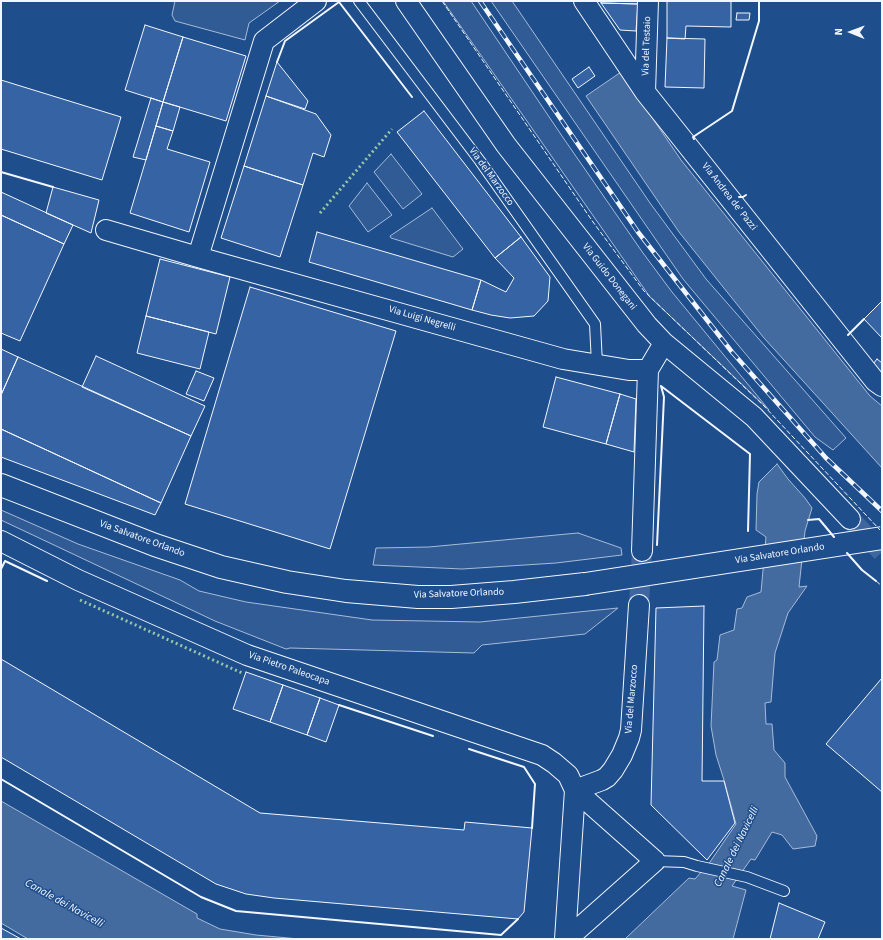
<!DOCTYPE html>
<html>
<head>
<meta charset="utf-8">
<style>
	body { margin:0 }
	#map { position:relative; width:883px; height:940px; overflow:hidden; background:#1f4e8c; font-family:"Source Sans 3",sans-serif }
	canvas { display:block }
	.frame { position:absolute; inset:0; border:2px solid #f2f6ff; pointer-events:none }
	.north { position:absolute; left:831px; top:12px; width:40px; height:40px; -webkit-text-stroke:3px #1f4e8c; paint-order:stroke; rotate:271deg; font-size:11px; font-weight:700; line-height:16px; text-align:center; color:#f2f6ff }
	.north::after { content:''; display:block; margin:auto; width:14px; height:18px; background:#f2f6ff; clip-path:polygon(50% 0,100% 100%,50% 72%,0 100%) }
</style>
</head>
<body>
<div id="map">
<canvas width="883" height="940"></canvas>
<div class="frame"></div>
<div class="north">N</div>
</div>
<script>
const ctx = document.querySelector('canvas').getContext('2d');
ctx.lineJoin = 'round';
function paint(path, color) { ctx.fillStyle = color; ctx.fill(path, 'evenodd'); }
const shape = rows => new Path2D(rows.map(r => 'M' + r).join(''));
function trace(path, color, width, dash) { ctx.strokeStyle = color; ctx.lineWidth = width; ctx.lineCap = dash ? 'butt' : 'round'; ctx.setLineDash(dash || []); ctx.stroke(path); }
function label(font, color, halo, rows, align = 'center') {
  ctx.font = font + ' "Source Sans 3",sans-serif'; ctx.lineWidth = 3; ctx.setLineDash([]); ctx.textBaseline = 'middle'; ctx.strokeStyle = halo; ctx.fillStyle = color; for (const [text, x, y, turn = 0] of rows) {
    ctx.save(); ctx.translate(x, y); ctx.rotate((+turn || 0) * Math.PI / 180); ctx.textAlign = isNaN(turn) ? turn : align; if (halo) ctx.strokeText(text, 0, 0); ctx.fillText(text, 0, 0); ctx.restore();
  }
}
const green = shape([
	[175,1,280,1,249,23,245,40,175,21,172,15,175,1],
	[443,1,471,1,564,139,643,253,672,292,769,410,650,297,443,1],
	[491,1,512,1,650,203,706,279,846,438,833,450,815,437,683,279,491,1],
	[391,154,422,194,403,209,374,172,391,154],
	[367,183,392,215,368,232,349,206,367,183],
	[432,208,463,249,453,257,391,238,390,236,432,208],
	[1,510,78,544,180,580,199,591,246,602,372,620,480,622,618,608,585,634,482,645,474,653,290,648,286,649,215,621,1,520,1,510],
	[578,533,621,548,622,555,556,563,462,569,373,565,376,548,429,547,578,533]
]);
paint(green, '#305b95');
trace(green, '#a8bbd7', 1);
const water = shape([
	[621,72,681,160,870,396,882,406,882,468,764,338,679,232,586,96,621,72],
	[777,464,788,479,805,498,812,508,805,531,799,587,807,586,788,613,775,653,771,702,765,703,766,724,772,724,774,750,785,763,785,777,817,836,815,846,793,849,782,835,772,832,755,860,751,859,732,886,746,890,733,939,625,939,689,878,695,879,710,862,736,824,724,780,716,755,711,726,714,662,717,660,720,635,734,630,737,609,742,608,747,597,761,592,766,537,756,530,757,494,759,482,777,464],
	[1,801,197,914,197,918,220,929,256,935,299,939,28,939,1,923,1,801]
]);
paint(water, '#446ba0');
trace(water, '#a8bbd7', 1);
const building = shape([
	[601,1,638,1,638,4,601,3,601,1],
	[667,1,731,1,731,27,686,26,685,39,667,38,667,1],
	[601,3,638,4,636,31,620,30,601,3],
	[737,13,750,13,749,20,736,20,737,13],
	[145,25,183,37,163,102,125,90,145,25],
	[183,37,246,56,226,121,163,102,183,37],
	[667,38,705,39,704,88,665,87,667,38],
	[277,62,308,101,305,109,266,96,277,62],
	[589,67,595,76,578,88,572,79,589,67],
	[1,80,121,117,102,180,1,149,1,80],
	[266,96,316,114,331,135,324,157,313,153,303,185,244,166,266,96],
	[151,98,163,102,146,160,133,157,151,98],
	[163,102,180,107,173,131,156,126,163,102],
	[424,111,521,237,495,258,397,132,424,111],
	[156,126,173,131,167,149,210,162,189,232,130,213,156,126],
	[244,166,303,185,280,257,221,238,244,166],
	[53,187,99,200,91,233,46,213,53,187],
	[1,192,73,225,64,244,1,215,1,192],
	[1,215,64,244,20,341,1,333,1,215],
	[317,232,481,280,472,310,309,262,317,232],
	[521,237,550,277,548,301,534,316,510,318,491,315,472,310,481,280,506,292,514,278,495,258,521,237],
	[160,259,230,277,216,334,146,316,160,259],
	[250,287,396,331,330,549,185,504,250,287],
	[882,301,882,338,864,319,882,301],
	[146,316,209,332,200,369,137,353,146,316],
	[1,349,18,357,1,395,1,349],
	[96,356,205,406,191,436,82,387,96,356],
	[18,357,191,436,161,503,1,429,1,395,18,357],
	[877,359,882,363,882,374,873,364,877,359],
	[196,371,214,378,204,401,186,394,196,371],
	[556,377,620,394,606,444,543,427,556,377],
	[620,394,636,399,634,452,606,444,620,394],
	[1,429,161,503,155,515,1,457,1,429],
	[704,606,702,781,724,781,735,823,707,860,651,805,656,608,704,606],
	[1,659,260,813,464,830,465,822,532,828,524,912,518,919,274,898,246,894,216,884,1,757,1,659],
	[246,672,283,685,270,722,233,709,246,672],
	[882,678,882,792,826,744,882,678],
	[283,685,320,698,307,735,270,722,283,685],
	[320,698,339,705,326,742,307,735,320,698],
	[779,903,825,922,818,939,770,939,779,903],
	[1,928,21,939,1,939,1,928]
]);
paint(building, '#3563a3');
trace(building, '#f2f6ff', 1);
trace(shape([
	[850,519,882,552],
	[639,605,642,551]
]), '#3f679d', 20, [20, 10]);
const lane = shape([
	[359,1,480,161,595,324,597,364],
	[655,861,684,862,697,866,747,877,784,891]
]);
const street = shape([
	[406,1,506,145,647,325,664,343,754,417,850,519],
	[584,1,645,92,875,381,882,386],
	[645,92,648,1],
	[106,230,198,257,563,359,629,370,648,370],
	[198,257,264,41,316,1],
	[1,541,78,580,247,655,542,755,554,763,568,775,575,790,565,939],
	[642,551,648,370,664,343],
	[575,790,602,780,607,777,613,770,622,755,629,738,631,730,639,605],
	[567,939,655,861,575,790]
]);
const secondary = shape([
	[1,485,155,545,221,567,287,582,346,591,418,597,451,597,514,592,585,584]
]);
trace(lane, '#f2f6ff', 12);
trace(street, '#f2f6ff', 22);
trace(secondary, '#f2f6ff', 24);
trace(lane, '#1f4e8c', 10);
trace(street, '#1f4e8c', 20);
trace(secondary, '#1f4e8c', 22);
const rail = shape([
	[480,1,638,232,732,352,826,458,882,511]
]);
trace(rail, '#f2f6ff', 4.5);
trace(rail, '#1f4e8c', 3, [9]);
const secondaryBridge = shape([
	[585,584,882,538]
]);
trace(secondaryBridge, '#f2f6ff', 24, []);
trace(secondaryBridge, '#1f4e8c', 22);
trace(shape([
	[320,213,392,129],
	[80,600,242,673]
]), '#97c8a6', 3, [2, 3]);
trace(shape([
	[442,1,593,222,644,291,764,406,880,530],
	[876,581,882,586]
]), '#f2f6ff', 1, [5, 2]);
trace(shape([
	[277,62,285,41,339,2,412,97],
	[694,139,693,137,732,111,759,21,759,1],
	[1,172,53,187],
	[739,197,743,197,746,195],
	[848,335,864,319],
	[808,520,819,519,834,537],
	[657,545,664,397,661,386,750,454,748,531],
	[847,553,862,570,876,581],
	[1,569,5,561,47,581],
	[339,705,433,736],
	[469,749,524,767,535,784,532,828],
	[1,779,201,897,236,911,501,935,518,919]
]), '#f2f6ff', 2);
label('10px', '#f2f6ff', '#1f4e8c', [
	["Via del Testaio",647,46,-88],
	["Via del Marzocco",491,177,54],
	["Via Andrea de' Pazzi",729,197,52],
	["Via Guido Donegani",609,277,52],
	["Via Luigi Negrelli",422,319,16],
	["Via Salvatore Orlando",142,539,20],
	["Via Salvatore Orlando",780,554,-9],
	["Via Salvatore Orlando",459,594,-2],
	["Via Pietro Paleocapa",289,669,19],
	["Via del Marzocco",632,699,-85]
]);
label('italic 11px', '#f2f6ff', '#1f4e8c', [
	["Canale dei Navicelli",737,847,-64],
	["Canale dei Navicelli",64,904,29]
]);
</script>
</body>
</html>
